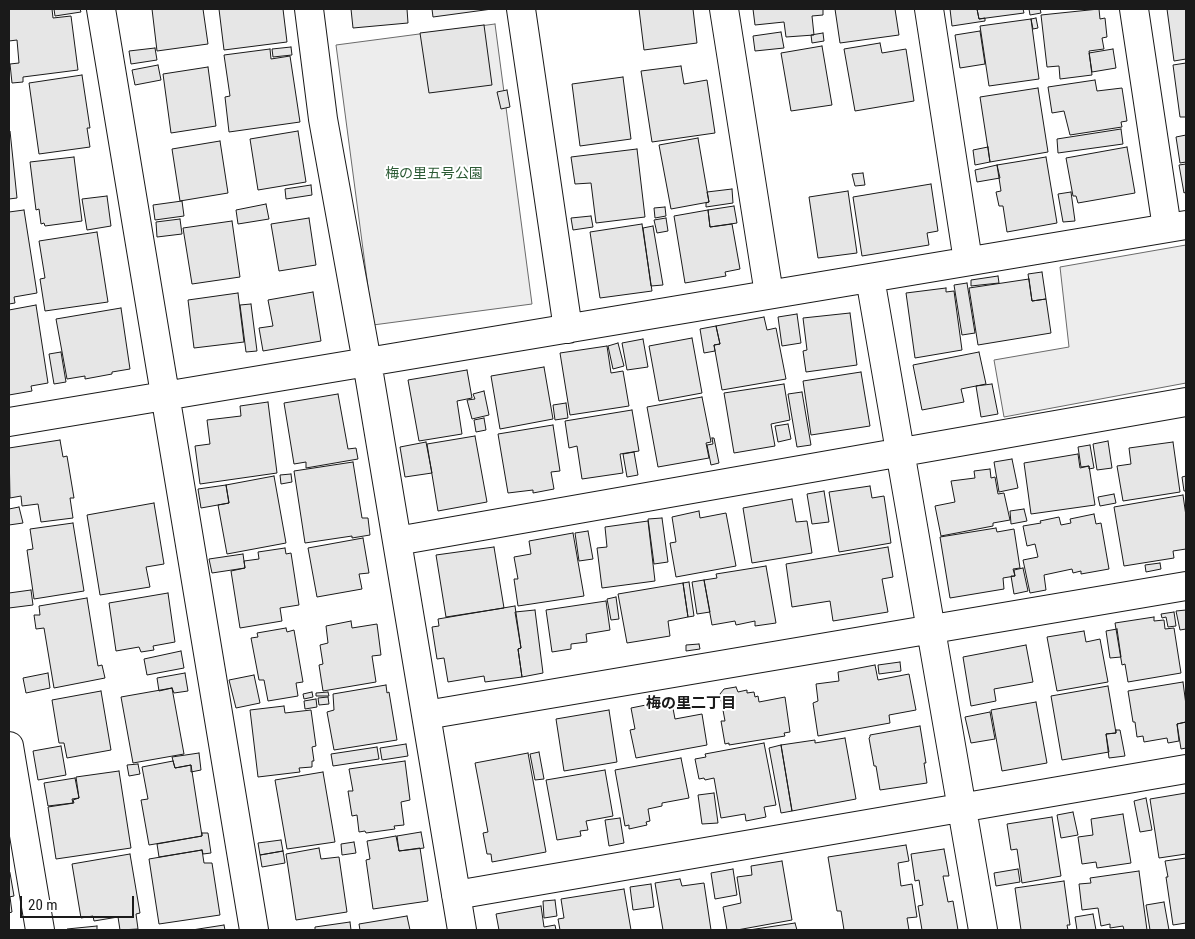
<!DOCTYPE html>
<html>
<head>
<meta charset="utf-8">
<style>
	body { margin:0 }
	#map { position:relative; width:1195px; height:939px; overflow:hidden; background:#fff; font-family:"Roboto Condensed",sans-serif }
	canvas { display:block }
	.frame { position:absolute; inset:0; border:10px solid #1a1a1a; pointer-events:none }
	.scale { position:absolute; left:20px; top:896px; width:114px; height:22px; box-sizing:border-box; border:2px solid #1a1a1a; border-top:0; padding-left:6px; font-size:15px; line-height:18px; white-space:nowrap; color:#1a1a1a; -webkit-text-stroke:4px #fff; paint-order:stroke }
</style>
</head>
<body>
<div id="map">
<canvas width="1195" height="939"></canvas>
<div class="frame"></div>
<div class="scale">20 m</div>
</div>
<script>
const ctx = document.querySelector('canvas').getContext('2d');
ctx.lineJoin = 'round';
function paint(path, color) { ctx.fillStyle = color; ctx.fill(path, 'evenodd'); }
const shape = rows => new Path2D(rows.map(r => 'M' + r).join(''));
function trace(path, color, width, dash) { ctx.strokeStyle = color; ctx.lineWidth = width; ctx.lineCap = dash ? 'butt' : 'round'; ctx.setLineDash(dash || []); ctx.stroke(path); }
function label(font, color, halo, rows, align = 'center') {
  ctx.font = font + ' "Roboto Condensed","Noto Sans JP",sans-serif'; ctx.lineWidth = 4; ctx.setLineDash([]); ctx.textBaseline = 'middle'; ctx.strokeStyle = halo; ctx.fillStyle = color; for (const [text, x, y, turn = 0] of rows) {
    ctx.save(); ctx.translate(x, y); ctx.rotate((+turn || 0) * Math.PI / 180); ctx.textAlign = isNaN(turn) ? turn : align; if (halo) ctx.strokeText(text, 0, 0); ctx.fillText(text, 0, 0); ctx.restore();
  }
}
const built = shape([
	[495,24,532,304,373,325,336,45,495,24],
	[1186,245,1186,383,1004,417,994,360,1069,347,1060,267,1186,245]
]);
paint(built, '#ededed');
trace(built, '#6a6a6a', 1);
const building = shape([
	[9,9,52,9,53,18,71,16,78,70,23,77,23,82,12,83,10,64,19,63,17,40,9,41,9,9],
	[54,9,80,9,81,12,55,16,54,9],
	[152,9,203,9,208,44,157,51,152,9],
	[219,9,283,9,287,42,224,50,219,9],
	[351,9,407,9,408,23,353,28,351,9],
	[432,9,492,9,433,17,432,9],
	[639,9,693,9,697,43,644,50,639,9],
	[753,9,823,9,823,15,812,16,814,35,786,37,784,22,755,25,753,9],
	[835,9,895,9,899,35,840,43,835,9],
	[950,9,977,9,979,19,985,18,985,21,952,26,950,9],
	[977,9,1023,9,1024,13,979,19,977,9],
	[1029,9,1040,9,1041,13,1030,15,1029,9],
	[1099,9,1100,19,1105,18,1107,37,1102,38,1104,49,1089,51,1092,75,1060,79,1059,66,1047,67,1041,15,1099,9],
	[1167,9,1186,9,1186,59,1174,61,1167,9],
	[1036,18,1038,28,1033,29,1031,19,1036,18],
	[1031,19,1039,79,989,86,980,26,1031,19],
	[484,25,492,85,429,93,420,33,484,25],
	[980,31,985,64,960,68,955,35,980,31],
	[781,32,784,48,755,51,753,36,781,32],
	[823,33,824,41,812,43,811,35,823,33],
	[880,43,882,53,906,49,914,101,855,111,844,49,880,43],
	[822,46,832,105,791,111,781,53,822,46],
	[291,47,292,55,273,57,272,49,291,47],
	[155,48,157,60,131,64,129,51,155,48],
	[270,49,271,59,290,56,300,122,229,132,225,97,230,96,224,55,270,49],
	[1113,49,1116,68,1092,72,1089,53,1113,49],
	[1186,63,1186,117,1180,117,1173,65,1186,63],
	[158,65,161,80,135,85,132,70,158,65],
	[681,66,684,84,707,80,715,133,652,142,641,71,681,66],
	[208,67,216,126,171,133,163,74,208,67],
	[82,75,90,128,87,128,90,147,39,154,29,83,82,75],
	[623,77,631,139,580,146,572,84,623,77],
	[1095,80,1097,91,1122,88,1127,121,1121,122,1122,127,1070,135,1064,111,1052,113,1048,87,1095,80],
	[1038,88,1048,152,990,162,980,97,1038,88],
	[507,90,510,107,501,109,497,92,507,90],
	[1121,129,1123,144,1058,153,1057,139,1121,129],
	[9,131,10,131,17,198,9,199,9,131],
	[298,131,306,182,258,190,250,139,298,131],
	[1186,135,1186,162,1180,163,1176,137,1186,135],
	[698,138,709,202,671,209,659,145,698,138],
	[220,141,228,193,180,201,172,149,220,141],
	[988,147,990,162,975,165,973,150,988,147],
	[1127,147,1135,193,1078,203,1076,196,1073,196,1066,158,1127,147],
	[637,149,645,217,596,223,591,183,575,184,571,157,637,149],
	[74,157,82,221,45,226,44,223,41,224,39,209,36,210,30,162,74,157],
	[1046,157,1057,223,1007,232,1003,206,999,206,996,192,1001,191,997,165,1046,157],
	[1186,164,1186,192,1184,193,1179,165,1186,164],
	[997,165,1000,178,977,182,975,170,997,165],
	[863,173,865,185,855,186,852,174,863,173],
	[931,184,938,231,927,233,929,245,862,256,853,197,931,184],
	[311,185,312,195,286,199,285,189,311,185],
	[732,189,733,203,706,207,706,203,709,202,707,192,732,189],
	[848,191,857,253,818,258,809,197,848,191],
	[1071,192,1075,221,1063,222,1058,194,1071,192],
	[107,196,111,226,87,230,82,199,107,196],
	[182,201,184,216,155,220,153,205,182,201],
	[266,204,269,219,238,224,236,210,266,204],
	[734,206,737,223,710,227,708,210,734,206],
	[665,207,666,216,655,218,654,208,665,207],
	[24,210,37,293,14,297,15,303,9,304,9,212,24,210],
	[708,210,710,227,732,224,740,269,725,272,726,276,685,283,674,216,708,210],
	[591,216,593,227,573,230,571,218,591,216],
	[309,218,316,265,279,271,271,224,309,218],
	[666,218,668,231,657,233,654,220,666,218],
	[180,219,182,234,157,237,156,222,180,219],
	[232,221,240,277,192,284,183,228,232,221],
	[642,224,652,291,600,298,590,232,642,224],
	[653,226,663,285,651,286,643,228,653,226],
	[97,232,108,302,45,311,40,279,45,278,39,241,97,232],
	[1042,272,1046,299,1032,301,1028,274,1042,272],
	[998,276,999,283,971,286,971,280,998,276],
	[1029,279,1032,301,1046,299,1051,333,978,345,969,288,1029,279],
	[967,283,975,333,962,335,954,285,967,283],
	[946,288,946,292,954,291,962,350,915,358,906,293,946,288],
	[313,292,321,341,263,351,259,328,273,326,268,300,313,292],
	[238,293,244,342,194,348,188,300,238,293],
	[251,304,257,351,246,352,240,305,251,304],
	[36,305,48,383,31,386,32,391,9,395,9,310,36,305],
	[121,308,130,369,112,372,112,374,85,379,85,376,67,379,56,319,121,308],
	[850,313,857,365,806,372,803,351,807,350,803,318,850,313],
	[797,314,801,343,782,346,778,317,797,314],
	[764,317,767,330,776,328,786,379,722,390,714,345,720,344,716,326,764,317],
	[716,326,720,344,714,345,715,351,704,353,700,329,716,326],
	[692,338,702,393,659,401,649,346,692,338],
	[643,339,648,367,627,370,622,343,643,339],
	[618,343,624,366,613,369,608,346,618,343],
	[607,346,611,373,623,371,629,406,570,415,560,353,607,346],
	[61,352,66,382,54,384,49,354,61,352],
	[979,352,986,384,961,389,964,402,922,410,913,365,979,352],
	[544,367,553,419,500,429,491,376,544,367],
	[467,370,472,398,457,401,462,434,419,441,408,380,467,370],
	[861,372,870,426,811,435,803,381,861,372],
	[784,384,790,420,771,424,775,446,734,453,724,393,784,384],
	[992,384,998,414,981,417,976,386,992,384],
	[484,391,489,415,472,419,467,400,475,399,473,394,484,391],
	[802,392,811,445,797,447,788,394,802,392],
	[338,394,348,449,356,448,358,459,306,468,306,462,294,464,284,403,338,394],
	[702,397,711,442,706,443,709,458,658,467,647,407,702,397],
	[268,402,277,473,200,484,195,446,210,444,207,420,241,416,240,406,268,402],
	[566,403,568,418,555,420,553,405,566,403],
	[632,410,639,451,620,454,623,473,582,479,577,446,569,448,565,421,632,410],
	[484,418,486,430,476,432,474,420,484,418],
	[788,424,791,439,778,442,775,426,788,424],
	[553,425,560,471,551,472,554,489,533,493,533,490,508,493,498,434,553,425],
	[475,436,487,502,438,511,427,444,475,436],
	[712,438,714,438,719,463,711,465,707,445,713,444,712,438],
	[60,440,63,457,67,456,74,498,70,498,73,518,41,522,38,504,22,506,21,496,10,498,9,448,60,440],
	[1108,441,1112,468,1097,470,1093,444,1108,441],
	[426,442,432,473,405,477,400,447,426,442],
	[1173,442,1180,492,1123,501,1117,466,1131,464,1129,448,1173,442],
	[1090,445,1094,468,1089,469,1089,466,1081,467,1078,447,1090,445],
	[634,452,638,475,627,477,623,454,634,452],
	[1078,454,1080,468,1089,466,1095,505,1031,514,1024,463,1078,454],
	[1012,459,1018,488,999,492,994,462,1012,459],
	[353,462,362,518,368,518,370,535,352,538,352,536,305,543,294,471,353,462],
	[990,469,991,478,995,477,998,494,1004,493,1010,520,993,523,993,526,941,536,935,506,955,502,951,481,975,478,974,471,990,469],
	[291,474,292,482,281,484,280,475,291,474],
	[274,476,286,543,227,554,218,505,229,503,226,485,274,476],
	[1186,476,1186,491,1184,491,1182,477,1186,476],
	[226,485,229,503,201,508,198,489,226,485],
	[870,486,872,498,884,496,891,543,839,552,829,492,870,486],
	[824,491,829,522,812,524,807,494,824,491],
	[1114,494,1116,503,1100,506,1098,497,1114,494],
	[1183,495,1186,516,1186,549,1173,551,1174,558,1124,566,1114,507,1183,495],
	[792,499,796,522,807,521,812,553,752,563,743,508,792,499],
	[154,503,164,564,146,567,150,587,100,595,87,515,154,503],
	[19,507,23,523,9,525,9,509,19,507],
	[1024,509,1027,521,1011,524,1010,511,1024,509],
	[699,511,700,518,726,513,736,566,676,577,670,543,676,542,672,517,699,511],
	[1094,514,1096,524,1101,523,1109,569,1081,574,1081,571,1073,573,1072,569,1044,575,1046,590,1030,593,1023,560,1038,557,1035,544,1027,546,1023,526,1041,523,1040,521,1059,517,1061,525,1071,523,1070,519,1094,514],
	[662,518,668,562,654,564,648,519,662,518],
	[648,521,655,581,602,588,597,548,607,547,605,527,648,521],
	[73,523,84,591,34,599,27,550,33,549,30,529,73,523],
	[996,528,997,532,1014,529,1020,568,1013,569,1015,576,1003,578,1004,589,950,598,940,537,996,528],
	[588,531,593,559,579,561,575,533,588,531],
	[573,533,584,596,518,606,514,579,518,579,514,557,531,554,529,541,573,533],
	[363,538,369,573,359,574,362,589,317,597,308,548,363,538],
	[494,547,504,608,446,617,436,555,494,547],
	[888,547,893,577,882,579,888,612,833,621,830,601,792,607,786,564,888,547],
	[285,548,286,554,291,553,299,605,280,608,282,621,240,628,231,571,245,568,244,561,259,559,258,552,285,548],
	[243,554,245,568,212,573,209,559,243,554],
	[1160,563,1161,569,1146,572,1145,565,1160,563],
	[766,566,776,623,755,626,755,621,736,625,735,621,712,625,704,580,717,578,716,574,766,566],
	[1023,568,1028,591,1014,594,1011,576,1015,576,1014,570,1023,568],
	[704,580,710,612,697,614,692,582,704,580],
	[689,582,694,616,688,617,683,583,689,582],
	[683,583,688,617,668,621,670,636,627,643,618,594,683,583],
	[31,590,33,605,9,608,9,593,31,590],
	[168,593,175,642,153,646,154,650,141,652,139,647,116,651,109,603,168,593],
	[616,597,619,619,611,620,607,599,616,597],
	[87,598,98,666,102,665,105,678,54,688,44,628,36,629,34,615,40,615,39,606,87,598],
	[606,601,610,630,586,634,587,642,571,644,571,649,552,652,546,610,606,601],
	[515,606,521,648,518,649,522,677,485,682,484,676,448,682,444,658,437,659,432,627,439,626,438,619,515,606],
	[535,610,543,673,522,677,518,649,521,648,515,612,535,610],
	[1186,610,1186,629,1180,630,1176,611,1186,610],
	[1174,612,1176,626,1168,627,1166,617,1162,618,1161,614,1174,612],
	[1154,617,1154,621,1164,620,1165,629,1174,628,1181,673,1128,682,1125,664,1122,665,1115,623,1154,617],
	[351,621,352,628,377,624,381,655,372,656,376,682,323,691,319,665,323,664,320,645,328,643,326,626,351,621],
	[286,628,287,632,294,630,303,682,296,683,298,696,268,701,264,680,259,680,251,638,258,637,257,633,286,628],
	[1117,629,1121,657,1110,658,1106,631,1117,629],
	[1084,631,1086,642,1100,639,1108,682,1057,691,1047,637,1084,631],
	[699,644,700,649,686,651,686,645,699,644],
	[1026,645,1033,682,994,689,996,701,971,706,963,657,1026,645],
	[181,651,184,668,147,675,144,659,181,651],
	[900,662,901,671,879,674,878,665,900,662],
	[875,665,878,680,909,674,916,710,889,715,890,723,818,736,813,703,818,701,816,684,839,681,838,672,875,665],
	[48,673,50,688,26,693,23,678,48,673],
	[185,673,188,691,174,693,172,688,159,691,157,678,185,673],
	[254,675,260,703,236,708,229,680,254,675],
	[1183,682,1186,705,1186,722,1177,724,1179,741,1168,743,1167,738,1144,742,1143,736,1137,737,1135,722,1133,722,1128,691,1183,682],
	[386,685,387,693,389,692,397,740,334,750,327,712,334,710,333,694,386,685],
	[1108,686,1116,733,1106,734,1109,752,1062,760,1051,696,1108,686],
	[736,687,738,692,747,690,747,693,754,692,755,697,758,696,759,702,785,697,790,732,784,733,785,736,729,745,729,743,725,744,721,721,725,721,720,694,724,689,736,687],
	[172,688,184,754,133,763,121,697,172,688],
	[101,691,111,750,67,758,64,743,59,743,52,700,101,691],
	[312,692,313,697,304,699,303,694,312,692],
	[328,692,329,696,316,696,316,693,328,692],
	[328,697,329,704,319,705,318,698,328,697],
	[316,699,317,707,305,709,304,701,316,699],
	[1036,702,1047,763,1002,771,991,710,1036,702],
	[656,703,657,706,672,703,675,719,702,714,707,745,636,758,630,730,635,729,631,708,656,703],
	[284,706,285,713,311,710,316,746,312,747,314,761,312,761,312,767,299,768,300,772,258,777,250,710,284,706],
	[609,710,617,762,564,771,556,719,609,710],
	[990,712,995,739,971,743,965,717,990,712],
	[1186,722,1186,748,1181,749,1177,724,1186,722],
	[920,726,926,763,924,763,927,783,880,790,876,766,874,766,869,738,870,737,870,735,920,726],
	[1116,730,1120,730,1125,756,1109,758,1106,734,1116,733,1116,730],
	[845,738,856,799,792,811,781,745,815,740,815,743,845,738],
	[764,743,776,805,764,807,766,817,746,821,745,814,721,818,714,778,705,780,704,778,699,779,695,759,706,757,705,754,764,743],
	[406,744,408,756,382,760,380,748,406,744],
	[781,745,792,811,781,813,769,748,781,745],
	[61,746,66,775,38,780,33,751,61,746],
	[377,747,379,759,333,766,331,754,377,747],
	[539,752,544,779,535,780,530,754,539,752],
	[199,753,201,770,191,772,191,765,175,768,172,757,199,753],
	[528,753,546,852,492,862,491,854,487,854,483,833,488,832,475,763,528,753],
	[681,758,689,798,662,803,662,806,648,809,650,821,646,822,647,825,629,829,629,825,625,826,615,770,681,758],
	[173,761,175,768,191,765,202,836,149,845,141,800,148,799,142,767,173,761],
	[405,761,410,800,401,802,404,825,394,826,395,829,366,833,365,831,359,832,357,815,352,816,348,791,353,791,349,769,405,761],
	[138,764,140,774,129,776,127,765,138,764],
	[605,770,613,816,586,821,588,830,580,831,581,836,557,840,546,780,605,770],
	[119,771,131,848,56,859,48,807,74,803,73,800,79,798,76,777,119,771],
	[323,772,335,842,287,849,275,780,323,772],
	[75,778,79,798,72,799,73,803,48,806,44,783,75,778],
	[714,793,718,823,702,824,698,795,714,793],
	[1186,793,1186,854,1159,858,1150,799,1186,793],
	[1146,798,1152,830,1140,832,1134,801,1146,798],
	[1073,812,1078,835,1061,838,1057,815,1073,812],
	[1123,814,1131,863,1097,868,1096,862,1082,864,1078,837,1093,835,1091,819,1123,814],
	[1052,817,1061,876,1022,883,1017,849,1011,850,1007,824,1052,817],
	[620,818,624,843,609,846,605,820,620,818],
	[421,832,424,848,399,851,397,836,421,832],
	[202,833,208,833,211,853,203,854,202,850,159,857,157,844,202,836,202,833],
	[396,836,399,851,420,848,428,901,373,909,366,860,370,859,367,841,396,836],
	[281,840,283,851,260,855,258,843,281,840],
	[354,842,356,853,342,855,341,844,354,842],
	[906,845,909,861,898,863,901,886,912,884,917,917,907,918,909,930,844,930,841,911,837,911,828,857,906,845],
	[319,848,321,859,339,857,347,912,296,920,286,854,319,848],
	[944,849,949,876,943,876,948,902,953,901,958,930,922,930,918,906,923,905,919,880,915,881,911,854,944,849],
	[202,850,204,863,212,863,220,915,159,924,149,859,202,850],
	[283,851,285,863,262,867,260,855,283,851],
	[130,854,140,913,136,914,138,929,120,930,118,917,94,921,93,916,81,918,72,864,130,854],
	[1186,858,1186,923,1173,925,1166,877,1168,877,1165,861,1186,858],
	[782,861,792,920,737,930,727,930,723,907,741,903,737,877,752,875,751,866,782,861],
	[733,869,737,895,715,899,711,873,733,869],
	[1018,869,1020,882,996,886,994,873,1018,869],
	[1139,871,1147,930,1124,930,1123,926,1110,928,1110,924,1101,926,1098,908,1082,910,1079,884,1091,883,1090,878,1139,871],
	[10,873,14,896,9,897,9,874,10,873],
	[680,879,682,886,704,883,711,930,663,930,655,883,680,879],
	[1064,881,1070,925,1067,925,1068,930,1021,930,1015,888,1064,881],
	[651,884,654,907,633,910,630,887,651,884],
	[624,889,631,930,560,930,558,919,564,918,561,899,624,889],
	[9,897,10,897,12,912,9,913,9,897],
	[555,900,557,916,544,918,543,901,555,900],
	[1164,902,1169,930,1150,930,1146,905,1164,902],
	[541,906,544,927,555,925,556,930,495,930,499,930,496,914,541,906],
	[1093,914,1096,930,1077,930,1075,917,1093,914],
	[407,916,410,930,360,930,359,924,407,916],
	[350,922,351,930,315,930,315,927,350,922],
	[795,923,797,930,749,930,795,923],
	[224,925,225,930,192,930,224,925],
	[97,926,97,930,67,930,67,929,97,926]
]);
paint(building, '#e6e6e6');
trace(building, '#1a1a1a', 1);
const street = shape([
	[101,9,254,930],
	[309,9,323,119,367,362,462,930],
	[521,9,568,329],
	[724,9,769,294],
	[929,9,968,261],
	[1134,9,1167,228],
	[870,278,983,930],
	[9,422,1186,225],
	[397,541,1186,402],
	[426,715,1186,586],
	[9,746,40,930],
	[456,895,1186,769]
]);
trace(street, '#1a1a1a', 30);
trace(street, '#fff', 28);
label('14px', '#2b5a34', '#fff', [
	["梅の里五号公園",434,174]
]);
label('bold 15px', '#1a1a1a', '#fff', [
	["梅の里二丁目",691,704]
]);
</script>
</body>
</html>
